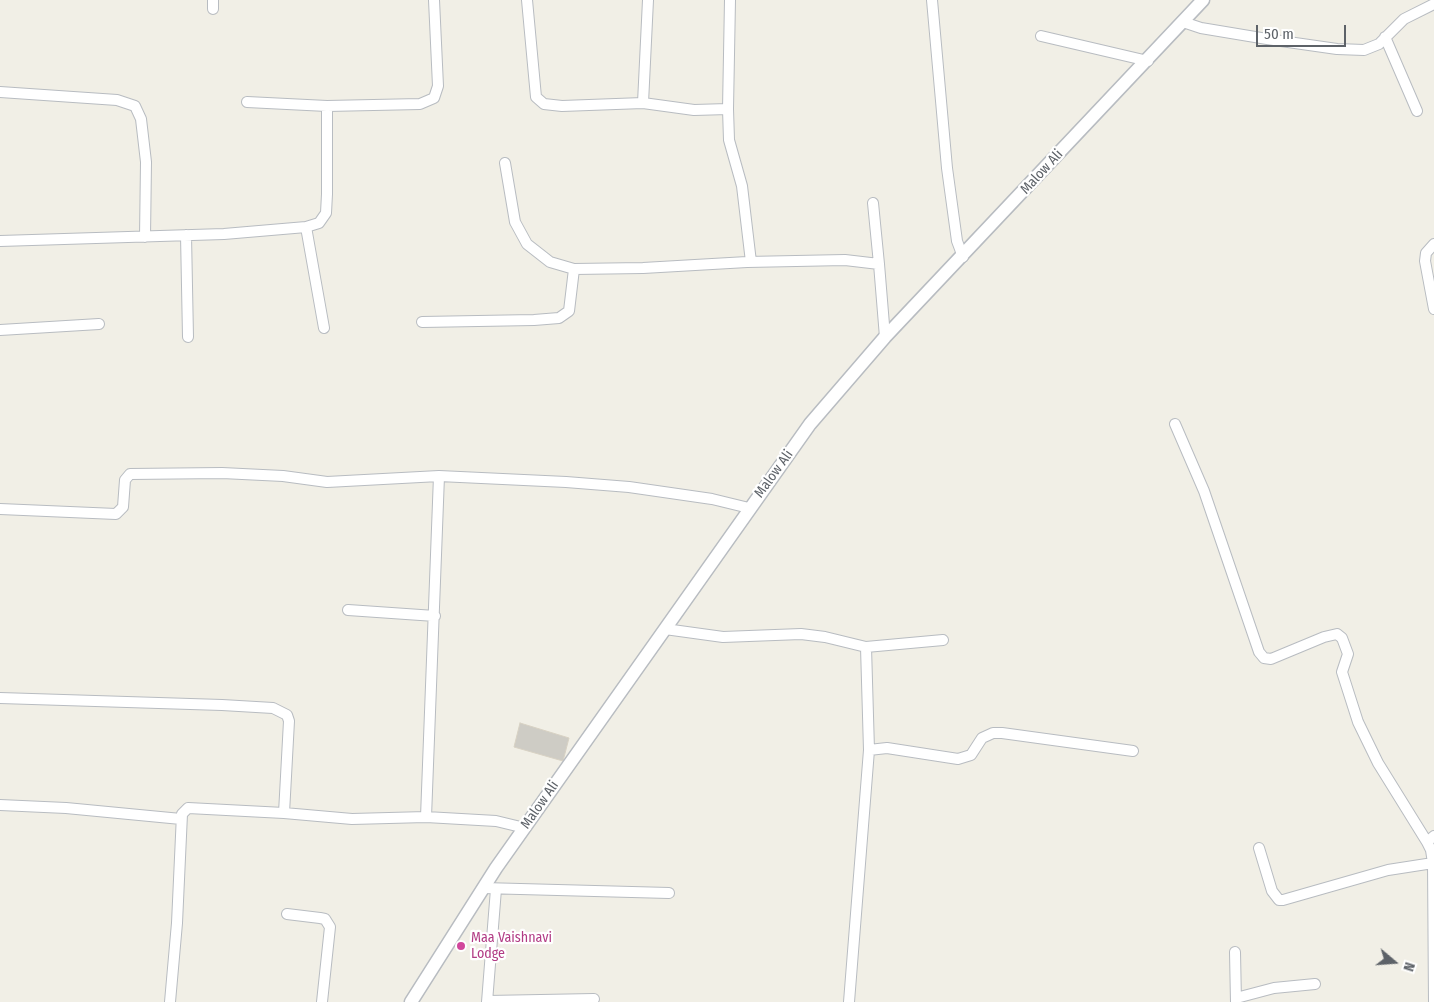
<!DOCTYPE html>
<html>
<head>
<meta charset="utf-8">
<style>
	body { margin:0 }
	#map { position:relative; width:1434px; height:1002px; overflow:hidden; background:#f1efe6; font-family:"Fira Sans Condensed",sans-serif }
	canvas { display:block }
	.north { position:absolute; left:1369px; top:937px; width:50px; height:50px; -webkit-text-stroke:4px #fff; paint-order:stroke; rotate:108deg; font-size:14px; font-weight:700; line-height:20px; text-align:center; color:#5d6268 }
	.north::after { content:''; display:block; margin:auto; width:18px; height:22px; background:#5d6268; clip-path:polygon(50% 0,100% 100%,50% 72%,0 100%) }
	.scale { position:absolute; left:1256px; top:25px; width:90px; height:22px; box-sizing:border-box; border:2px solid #5d6268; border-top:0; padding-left:6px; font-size:15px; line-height:18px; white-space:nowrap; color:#5d6268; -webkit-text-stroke:4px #fff; paint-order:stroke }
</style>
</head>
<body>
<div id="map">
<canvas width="1434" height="1002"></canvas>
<div class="north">N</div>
<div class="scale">50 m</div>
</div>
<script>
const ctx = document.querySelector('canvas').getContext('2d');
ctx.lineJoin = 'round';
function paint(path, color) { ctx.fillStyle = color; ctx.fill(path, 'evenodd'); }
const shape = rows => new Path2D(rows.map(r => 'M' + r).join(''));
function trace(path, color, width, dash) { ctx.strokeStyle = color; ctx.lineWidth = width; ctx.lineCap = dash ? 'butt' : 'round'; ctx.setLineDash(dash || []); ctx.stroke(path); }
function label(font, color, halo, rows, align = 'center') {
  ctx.font = font + ' "Fira Sans Condensed",sans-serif'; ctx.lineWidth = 4.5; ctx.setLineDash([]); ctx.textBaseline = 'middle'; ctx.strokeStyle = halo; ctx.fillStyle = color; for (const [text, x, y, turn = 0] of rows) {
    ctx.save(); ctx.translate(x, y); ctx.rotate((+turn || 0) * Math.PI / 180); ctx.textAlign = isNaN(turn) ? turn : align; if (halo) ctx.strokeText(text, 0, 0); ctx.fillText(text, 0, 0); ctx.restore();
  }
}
const building = shape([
	[520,723,569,738,563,761,514,747,520,723]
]);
paint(building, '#ceccc5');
trace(building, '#d7d1c3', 1);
const minor = shape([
	[213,0,213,9],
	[527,0,536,97,544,104,562,106,643,103,648,0],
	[932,0,947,168,957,241,963,257],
	[1183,22,1201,28,1267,39,1337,49,1364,50,1379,44,1404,19,1434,4],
	[1041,36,1148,61],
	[1385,37,1417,111],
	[0,92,117,100,135,106,141,119,146,162,145,237],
	[247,102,327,106],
	[643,103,694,110,728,109,729,140,742,186,751,262],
	[728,109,730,0],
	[505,163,515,222,527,244,550,262,574,269],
	[873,203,879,264],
	[306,227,324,328],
	[186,235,188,337],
	[0,241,224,234,306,227,319,223,326,213,327,194,327,106,420,104,434,98,438,86,434,0],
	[1434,244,1426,253,1425,261,1434,309],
	[422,322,534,320,559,318,569,311,574,269,643,268,747,262,845,260,879,264,885,337],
	[0,330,99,324],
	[1175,424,1204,491,1259,652,1264,658,1271,659,1324,637,1337,634,1342,638,1348,654,1342,672,1358,722,1378,763,1427,842],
	[439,476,426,817,496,821,525,828],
	[0,509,116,514,123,507,125,480,130,474,222,473,283,476,327,482,439,476,566,482,629,487,712,499,749,508],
	[348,610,435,616],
	[665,629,723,637,801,634,825,637,866,647,869,750,849,1002],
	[866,647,943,640],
	[0,698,222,705,273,708,287,715,289,721,284,813,188,808,182,814,177,923,170,1002],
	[869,750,887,748,958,759,971,755,982,738,993,733,1002,733,1133,751],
	[0,805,66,808,181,819],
	[284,813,352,819,426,817],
	[1259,848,1272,891,1279,900,1283,900,1388,870,1433,863],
	[483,888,669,893],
	[287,914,320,918,325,919,330,927,322,1002],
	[1235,952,1236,1002],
	[1236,998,1274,988,1315,984],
	[488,1001,594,999],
	[487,1002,496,889],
	[1434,1002,1433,863,1431,850,1427,842,1434,836]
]);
const tertiary = shape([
	[411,1002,496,868,810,424,885,337,1203,0]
]);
trace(minor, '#b8bcc1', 12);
trace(tertiary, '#b8bcc1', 15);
trace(minor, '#fff', 10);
trace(tertiary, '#fff', 12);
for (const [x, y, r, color] of [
	[461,946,5,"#d1479c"]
]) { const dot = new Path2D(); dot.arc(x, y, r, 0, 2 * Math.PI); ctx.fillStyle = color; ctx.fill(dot); trace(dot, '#fff', 2); }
label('14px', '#5d6268', '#fff', [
	["Malow Ali",1042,172,-47],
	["Malow Ali",774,474,-54],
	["Malow Ali",540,805,-55]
]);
label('14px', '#b23c85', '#fff', [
	["Maa Vaishnavi",471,938],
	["Lodge",471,954]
], 'left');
</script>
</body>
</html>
